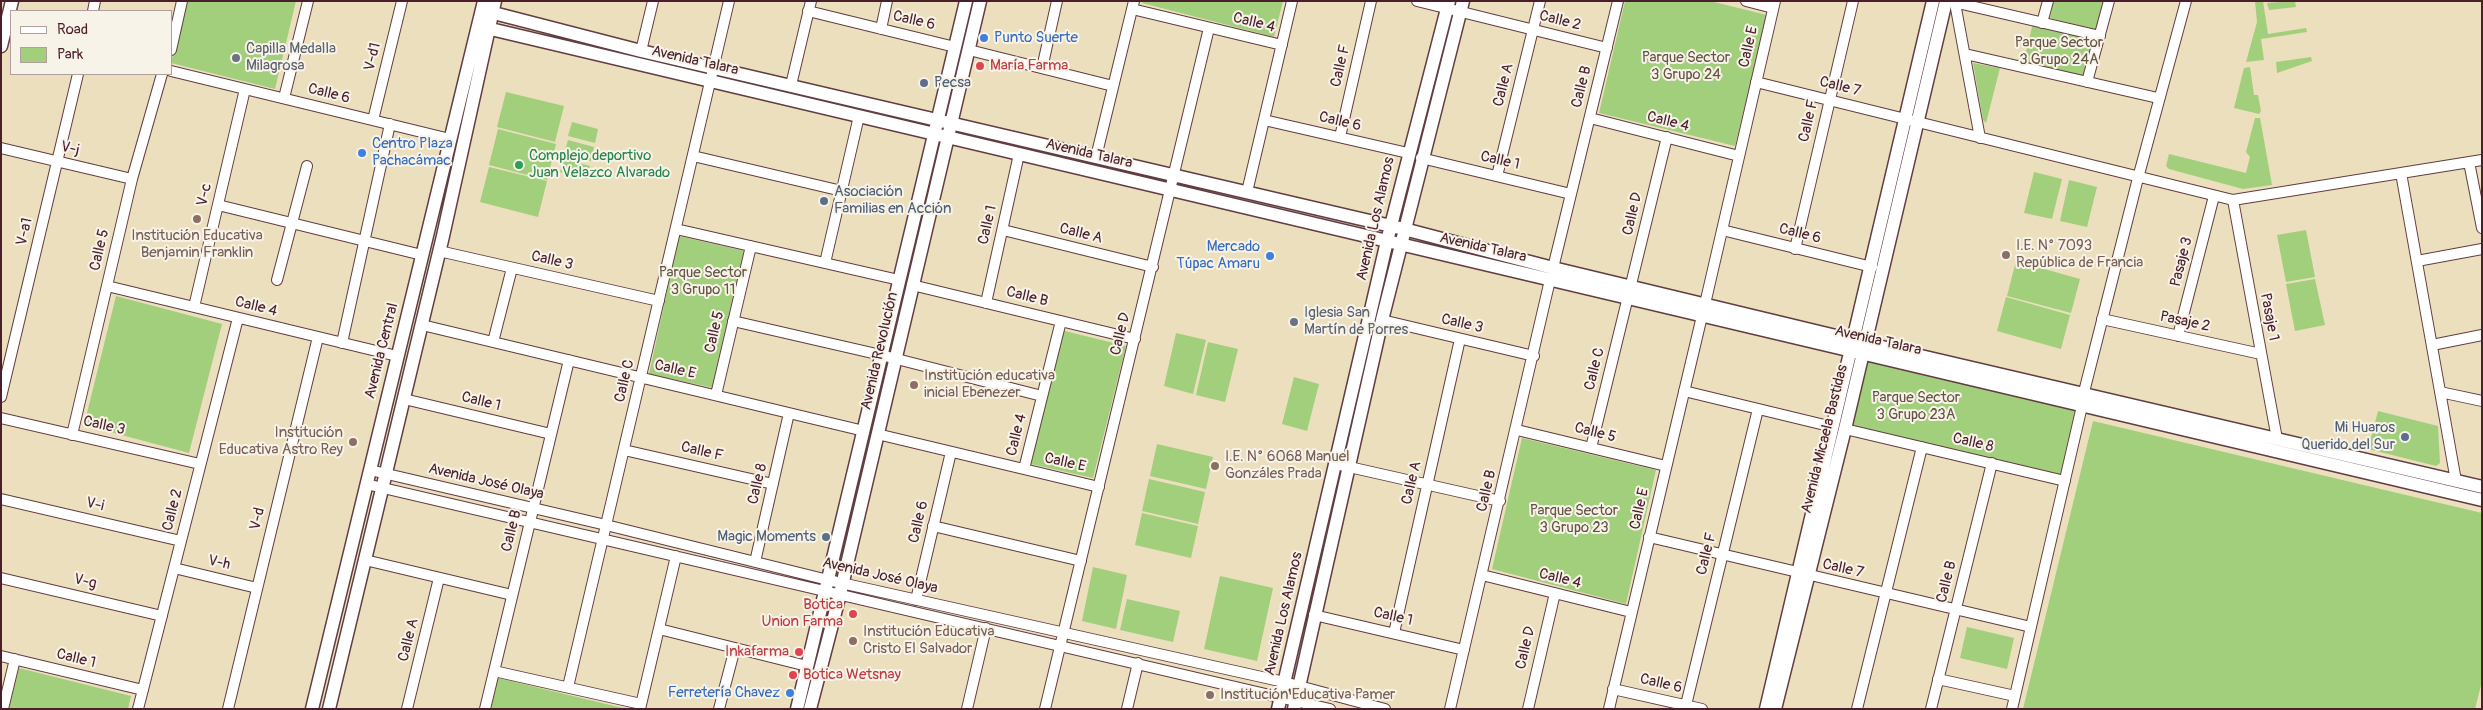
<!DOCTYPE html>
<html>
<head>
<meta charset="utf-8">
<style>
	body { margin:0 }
	#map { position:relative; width:2483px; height:710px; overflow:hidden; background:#ecdfbe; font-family:Pangolin,sans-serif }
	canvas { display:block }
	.frame { position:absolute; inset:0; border:2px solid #4a1f2b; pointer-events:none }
	.legend { position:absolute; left:10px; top:10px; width:162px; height:65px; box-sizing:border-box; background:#f7f3e8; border:1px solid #b29e9c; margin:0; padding:6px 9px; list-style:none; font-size:15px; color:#4a1f2b }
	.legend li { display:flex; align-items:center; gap:10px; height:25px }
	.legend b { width:25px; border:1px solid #b29e9c }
</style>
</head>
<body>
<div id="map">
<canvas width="2483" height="710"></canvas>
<div class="frame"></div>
<ul class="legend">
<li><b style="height:6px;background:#fff"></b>Road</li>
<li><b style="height:14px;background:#a2cf7c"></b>Park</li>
</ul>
</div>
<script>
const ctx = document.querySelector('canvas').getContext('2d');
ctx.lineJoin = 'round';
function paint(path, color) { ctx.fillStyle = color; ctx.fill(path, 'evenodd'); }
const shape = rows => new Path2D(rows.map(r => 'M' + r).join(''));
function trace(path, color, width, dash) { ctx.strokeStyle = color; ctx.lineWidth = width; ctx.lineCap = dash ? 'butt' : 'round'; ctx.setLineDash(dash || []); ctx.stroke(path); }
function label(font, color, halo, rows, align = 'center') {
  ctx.font = font + ' Pangolin,sans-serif'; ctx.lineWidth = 4; ctx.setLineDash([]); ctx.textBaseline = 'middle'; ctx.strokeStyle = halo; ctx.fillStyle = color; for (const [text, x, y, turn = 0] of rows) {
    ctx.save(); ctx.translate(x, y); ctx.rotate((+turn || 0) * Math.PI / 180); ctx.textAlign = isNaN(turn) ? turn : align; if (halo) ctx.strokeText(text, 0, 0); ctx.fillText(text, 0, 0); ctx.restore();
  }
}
paint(shape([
	[185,1,296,1,275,89,171,63],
	[1143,1,1283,1,1274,37,1142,3],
	[1625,1,1710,1,1767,15,1735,146,1599,113],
	[2054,1,2104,1,2097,30,2050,18],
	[2255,1,2263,1,2268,34,2306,28,2307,32,2261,39,2264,60,2246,62,2257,22],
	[2295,1,2296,7,2269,10,2267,3],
	[2033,23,2096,38,2086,79,2023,64],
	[2311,57,2312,61,2277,73,2276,62],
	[1973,63,2000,68,1986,123,1983,120],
	[2250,67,2254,95,2258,95,2261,111,2259,114,2234,108,2244,68],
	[506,92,564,106,555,142,497,127],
	[2255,118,2260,118,2272,185,2243,189,2169,169,2166,166,2169,154,2246,173,2250,157,2246,152],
	[572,122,598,129,595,143,568,136],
	[498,129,556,144,547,180,489,165],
	[568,140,594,147,591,161,564,154],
	[564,159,590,166,587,179,560,172],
	[489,167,547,181,538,217,480,202],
	[2034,172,2062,179,2052,219,2024,213],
	[2069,180,2097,187,2087,227,2060,221],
	[2306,230,2315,277,2286,282,2277,235],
	[679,236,744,251,714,388,649,374],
	[2016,261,2080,279,2071,313,2007,296],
	[2315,279,2325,325,2295,331,2286,284],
	[116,296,222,324,189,453,84,425],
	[2006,297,2070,315,2061,349,1997,331],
	[1061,330,1126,346,1093,478,1031,464],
	[1176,333,1206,340,1193,394,1164,386],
	[1208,342,1238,349,1225,402,1196,395],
	[1867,361,2076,411,2061,475,1852,425],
	[1294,377,1319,384,1307,431,1282,424],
	[2378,411,2438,426,2440,463,2436,466,2368,449],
	[2093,421,2482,513,2482,681,2475,709,2023,709],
	[1522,438,1656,470,1626,604,1492,569],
	[1157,444,1213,457,1206,489,1150,476],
	[1149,479,1205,492,1198,524,1142,511],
	[1142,513,1198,526,1191,558,1135,545],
	[1093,567,1127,575,1116,629,1082,621],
	[1220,576,1273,588,1257,661,1204,649],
	[1127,599,1180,611,1173,642,1120,630],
	[1967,627,2014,638,2007,669,1960,658],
	[19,668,131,696,128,709,9,709],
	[498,678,627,709,491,709]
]), '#a2cf7c');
const minor = shape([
	[1417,1,1607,48],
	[1746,1,1773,8],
	[1949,1,2100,36],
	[1955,3,1980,138],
	[1132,9,1282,45],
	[93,11,95,1],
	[808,11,955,47],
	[2042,23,2048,1],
	[881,29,887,1],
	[171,50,182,1],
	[969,50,1113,86],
	[641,51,653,1],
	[1965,54,2158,98],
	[1042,68,1057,1],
	[171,71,450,139],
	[1756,82,2233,200,2482,160],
	[2087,82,2109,1],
	[791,85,811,1],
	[284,98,308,1],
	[1590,118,1739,156],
	[373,120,402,1],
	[1264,120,1408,153],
	[1340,137,1371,1],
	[1,148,132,179],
	[693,156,842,191],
	[1096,157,1134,1],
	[1421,158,1571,194],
	[2469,162,2482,228],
	[2401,173,2456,481],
	[1497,176,1540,1],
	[1247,192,1292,1],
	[2233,200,2277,439],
	[218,205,422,255],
	[676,229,899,280],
	[1003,230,1153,267],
	[1722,230,1872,267],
	[1795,249,1853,1],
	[439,251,659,301],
	[2417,261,2482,249],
	[825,263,859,116],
	[1553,268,1618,1],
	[277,280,307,166],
	[912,285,1135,339],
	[107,286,397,356],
	[986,303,1019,154],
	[1705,304,1775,1],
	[194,307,245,89],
	[2102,319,2261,354],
	[1382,320,1534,356],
	[733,321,881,355,1042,396],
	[422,325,864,431],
	[2178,336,2214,196],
	[493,342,512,268],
	[342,343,390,124],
	[2432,345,2482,335],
	[1684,391,1833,427],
	[2084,392,2138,178,2186,1],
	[2440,392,2482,401],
	[716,395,751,246],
	[1,397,78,74],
	[404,399,551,434],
	[1,418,200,464],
	[1845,429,2065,481],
	[1517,430,1666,466],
	[877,434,1099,487],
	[72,435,132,179,162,74],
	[1591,448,1667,137],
	[624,450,773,484],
	[1336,464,1500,501],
	[1024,469,1061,321],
	[370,470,606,525,828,580,1284,682,1385,709],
	[366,484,1330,709],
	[1,499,181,541],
	[933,526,1081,561],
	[1649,537,2031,627],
	[365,560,512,595],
	[755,562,789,413],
	[174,568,257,588],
	[1482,575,1631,612],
	[1,578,162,616],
	[916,600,951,452],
	[1314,615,1464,650],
	[659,629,807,666],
	[1394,633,1460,339],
	[1,656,143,690],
	[494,671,641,704],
	[1938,679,2015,696],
	[568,687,729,1],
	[1613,689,1702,709],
	[1686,705,1758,409],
	[3,709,15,659],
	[138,709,238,318],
	[228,709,318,337],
	[407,709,439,578],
	[485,709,569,360],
	[640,709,676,556],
	[719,709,735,648],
	[967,709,986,628],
	[1045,709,1209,28],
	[1127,709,1138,663],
	[1450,709,1550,280],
	[1528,709,1555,593],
	[1609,709,1702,316],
	[1857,709,1922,447],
	[1931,709,1992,463],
	[2012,709,2082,406]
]);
const tertiary = shape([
	[482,10,641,51,1404,229,1553,268,1865,343,2482,487],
	[478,26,2482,500],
	[1,46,12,1],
	[312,709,484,1],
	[329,709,443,236,495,1],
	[797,709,966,1],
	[810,709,840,594,980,1],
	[1278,709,1387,241,1449,1],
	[1294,709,1382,320,1463,1],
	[1766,709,1933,1],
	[1775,709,1845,429,1946,1]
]);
trace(minor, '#623c41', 12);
trace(tertiary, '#623c41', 15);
trace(minor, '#fff', 10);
trace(tertiary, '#fff', 12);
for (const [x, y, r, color] of [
	[984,38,5,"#3f7fe0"],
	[236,58,5,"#6b7280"],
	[980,66,5,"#e0444e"],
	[924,83,5,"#5c6f8a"],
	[362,153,5,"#3f7fe0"],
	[519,165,5,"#2e9e5b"],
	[824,201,5,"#5c6f8a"],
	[197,219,5,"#8d6e63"],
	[2006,255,5,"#8d6e63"],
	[1270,256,5,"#3f7fe0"],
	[1294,322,5,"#6b7280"],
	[914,385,5,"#8d6e63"],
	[2405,437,5,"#5c6f8a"],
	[353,442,5,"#8d6e63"],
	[1215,466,5,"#8d6e63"],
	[826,537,5,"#5c6f8a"],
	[853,614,5,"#e0444e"],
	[853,641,5,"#8d6e63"],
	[799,652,5,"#e0444e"],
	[793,675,5,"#e0444e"],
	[790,693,5,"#3f7fe0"],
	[1210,695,5,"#8d6e63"]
]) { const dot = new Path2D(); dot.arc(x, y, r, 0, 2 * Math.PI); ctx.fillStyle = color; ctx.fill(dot); trace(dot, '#f7f3e8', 2); }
label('15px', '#4a1f2b', '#f7f3e8', [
	["Calle 6",914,21,13],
	["Calle 2",1560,21,14],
	["Calle 4",1254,23,14],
	["Calle E",1749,47,-77],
	["V-d1",373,57,-76],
	["Avenida Talara",695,61,13],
	["Calle F",1341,66,-77],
	["Calle A",1504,85,-76],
	["Calle B",1582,87,-76],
	["Calle 7",1840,87,14],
	["Calle 6",329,94,14],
	["Calle F",1809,121,-77],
	["Calle 6",1340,122,13],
	["Calle 4",1668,122,14],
	["V-j",70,149,13],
	["Avenida Talara",1089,154,13],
	["Calle 1",1500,161,13],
	["V-c",205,195,-77],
	["Calle D",1633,214,-77],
	["Avenida Los Alamos",1376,219,-77],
	["Calle 1",988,225,-77],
	["V-a1",25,232,-77],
	["Calle A",1081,234,14],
	["Calle 6",1800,234,14],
	["Avenida Talara",1483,248,13],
	["Calle 5",100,250,-77],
	["Calle 3",552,261,13],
	["Pasaje 3",2182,262,-76],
	["Calle B",1027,297,14],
	["Calle 4",256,307,14],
	["Pasaje 1",2269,317,79],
	["Pasaje 2",2185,322,12],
	["Calle 3",1462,324,13],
	["Calle 5",715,332,-77],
	["Calle D",1121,334,-76],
	["Avenida Talara",1878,341,13],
	["Avenida Central",382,351,-76],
	["Avenida Revolución",880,351,-77],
	["Calle C",1595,369,-76],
	["Calle E",675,370,13],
	["Calle C",625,381,-77],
	["Calle 1",481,402,14],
	["Calle 3",104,426,13],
	["Calle 5",1595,433,14],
	["Calle 4",1017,435,-76],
	["Avenida Micaela Bastidas",1825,439,-76],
	["Calle 8",1973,443,13],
	["Calle F",702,452,13],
	["Calle E",1065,463,13],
	["Avenida José Olaya",486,482,13],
	["Calle A",1412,483,-77],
	["Calle 8",758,484,-77],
	["Calle B",1487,491,-77],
	["V-i",95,505,13],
	["Calle E",1640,509,-77],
	["Calle 2",173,510,-76],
	["V-d",258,519,-76],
	["Calle 6",919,522,-77],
	["Calle B",512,531,-76],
	["Calle F",1707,554,-76],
	["V-h",219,563,13],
	["Calle 7",1843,569,13],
	["Avenida José Olaya",880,576,13],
	["Calle 4",1560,579,14],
	["V-g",85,582,14],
	["Calle B",1947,582,-76],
	["Avenida Los Alamos",1284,614,-77],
	["Calle 1",1393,617,13],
	["Calle A",409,640,-76],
	["Calle D",1526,648,-77],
	["Calle 1",76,659,14],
	["Calle 6",1661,684,13]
]);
label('15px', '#366cbe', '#f7f3e8', [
	["Punto Suerte",994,38],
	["Centro Plaza",372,144],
	["Pachacámac",372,161],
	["Mercado",1260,247,"right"],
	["Túpac Amaru",1260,264,"right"],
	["Ferretería Chavez",780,693,"right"]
], 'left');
label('15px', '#645443', '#f7f3e8', [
	["Parque Sector",2059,43],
	["3 Grupo 24A",2059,60],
	["Parque Sector",1686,58],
	["3 Grupo 24",1686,75],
	["Parque Sector",703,273],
	["3 Grupo 11",703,290],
	["Parque Sector",1916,398],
	["3 Grupo 23A",1916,415],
	["Parque Sector",1574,511],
	["3 Grupo 23",1574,528]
]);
label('15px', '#5b616d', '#f7f3e8', [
	["Capilla Medalla",246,49],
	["Milagrosa",246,66],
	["Iglesia San",1304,313],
	["Martín de Porres",1304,330]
], 'left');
label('15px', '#be3a42', '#f7f3e8', [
	["María Farma",990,66],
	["Botica",843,605,"right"],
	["Union Farma",843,622,"right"],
	["Inkafarma",789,652,"right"],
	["Botica Wetsnay",803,675]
], 'left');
label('15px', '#4e5e75', '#f7f3e8', [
	["Pecsa",934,83],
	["Asociación",834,192],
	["Familias en Acción",834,209],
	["Mi Huaros",2395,428,"right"],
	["Querido del Sur",2395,445,"right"],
	["Magic Moments",816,537,"right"]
], 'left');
label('15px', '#27864d', '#f7f3e8', [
	["Complejo deportivo",529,156],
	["Juan Velazco Alvarado",529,173]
], 'left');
label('15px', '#785e54', '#f7f3e8', [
	["Institución Educativa",197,236,"center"],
	["Benjamin Franklin",197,253,"center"],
	["I.E. N° 7093",2016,246],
	["República de Francia",2016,263],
	["Institución educativa",924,376],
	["inicial Ebenezer",924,393],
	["Institución",343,433,"right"],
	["Educativa Astro Rey",343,450,"right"],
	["I.E. N° 6068 Manuel",1225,457],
	["Gonzáles Prada",1225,474],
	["Institución Educativa",863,632],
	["Cristo El Salvador",863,649],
	["Institución Educativa Pamer",1220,695]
], 'left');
</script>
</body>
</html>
